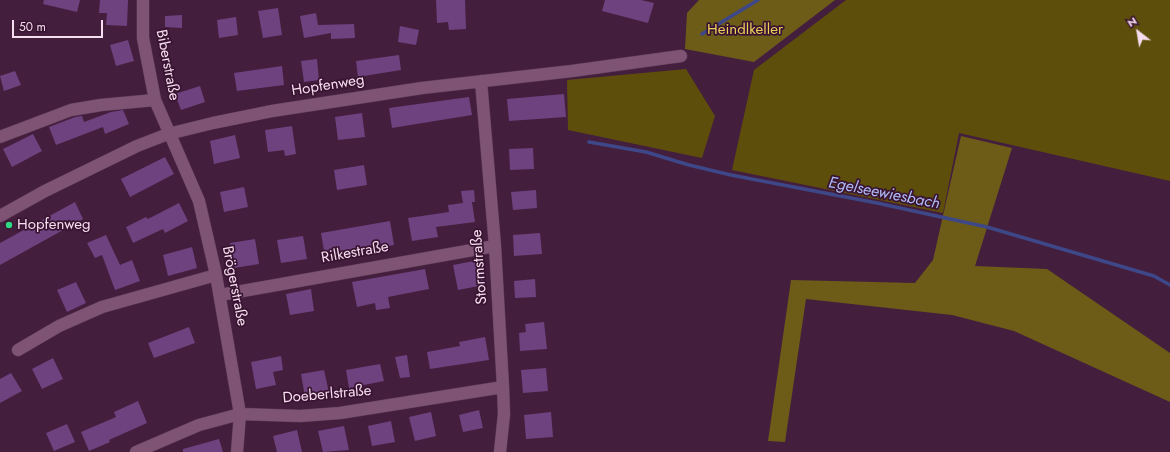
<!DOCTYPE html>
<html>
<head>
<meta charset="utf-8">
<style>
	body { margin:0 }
	#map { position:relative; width:1170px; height:452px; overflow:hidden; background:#441e3d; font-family:Jost,sans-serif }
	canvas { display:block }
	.north { position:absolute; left:1118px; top:12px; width:40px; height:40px; -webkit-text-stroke:3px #391432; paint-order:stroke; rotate:329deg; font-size:11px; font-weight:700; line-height:16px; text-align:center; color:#f6ddef }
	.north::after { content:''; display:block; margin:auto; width:14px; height:18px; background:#f6ddef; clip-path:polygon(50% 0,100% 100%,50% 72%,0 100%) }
	.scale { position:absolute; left:12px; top:20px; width:91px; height:18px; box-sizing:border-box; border:2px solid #f6ddef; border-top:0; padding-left:5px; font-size:12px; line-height:14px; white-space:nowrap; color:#f6ddef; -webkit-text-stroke:3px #391432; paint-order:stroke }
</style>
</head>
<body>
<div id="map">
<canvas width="1170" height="452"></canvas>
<div class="north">N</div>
<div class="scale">50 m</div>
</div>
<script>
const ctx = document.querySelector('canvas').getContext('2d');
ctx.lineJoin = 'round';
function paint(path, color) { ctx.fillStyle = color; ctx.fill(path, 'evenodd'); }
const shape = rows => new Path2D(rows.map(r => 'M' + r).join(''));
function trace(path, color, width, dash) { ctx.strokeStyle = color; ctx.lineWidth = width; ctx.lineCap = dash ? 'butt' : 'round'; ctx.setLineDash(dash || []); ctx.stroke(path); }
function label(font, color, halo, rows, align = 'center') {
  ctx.font = font + ' Jost,sans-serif'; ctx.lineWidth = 3.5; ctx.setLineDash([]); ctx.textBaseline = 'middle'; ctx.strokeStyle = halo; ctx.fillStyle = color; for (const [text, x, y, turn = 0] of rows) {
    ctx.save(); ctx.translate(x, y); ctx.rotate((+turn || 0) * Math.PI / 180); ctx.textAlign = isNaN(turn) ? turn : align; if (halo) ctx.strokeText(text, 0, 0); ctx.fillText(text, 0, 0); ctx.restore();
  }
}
paint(shape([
	[846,0,1170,0,1170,181,959,133,943,213,732,170,754,70],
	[686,69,715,116,702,158,568,130,567,80]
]), '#5e4e0c');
paint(shape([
	[699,0,835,0,754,62,685,49,687,13],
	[961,136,1012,148,975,266,1047,269,1170,353,1170,402,1014,331,952,315,806,299,785,442,768,441,791,280,915,283,933,260]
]), '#6c5c18');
trace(shape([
	[702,34,758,0],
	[589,142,646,152,689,165,731,175,877,203,987,227,1154,276,1170,285]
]), '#3e4788', 3.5);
paint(shape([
	[44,0,80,0,77,12,43,4],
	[100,0,128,0,127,26,106,25,107,13,99,13],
	[436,0,465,0,466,29,449,30,448,22,437,23],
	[605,0,641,0,654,3,648,23,602,11],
	[278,8,282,35,263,38,258,11],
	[316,13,318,25,354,24,355,38,331,39,331,33,304,38,300,16],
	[182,15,182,28,165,27,165,16],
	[236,17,238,35,219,38,217,20],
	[400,26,419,30,416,45,398,42],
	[128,40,134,61,116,66,110,45],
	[399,55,401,70,358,77,356,61],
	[317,59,319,80,304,82,301,61],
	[282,66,284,85,237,91,234,73],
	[15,71,21,85,4,91,0,76],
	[200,86,205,102,181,110,175,94],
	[564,94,566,117,509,121,507,99],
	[469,97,472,115,392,128,389,108],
	[123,110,129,124,105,134,103,127,56,145,49,127,75,117,82,116,84,122,111,112],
	[362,113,365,137,338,140,335,117],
	[292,126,296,154,285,156,284,150,268,152,265,130],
	[33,134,42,151,12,167,3,149],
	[235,135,240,158,214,164,210,141],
	[533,148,534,169,510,170,509,149],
	[165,157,174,174,130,197,121,179],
	[364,165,367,185,337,190,334,170],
	[244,187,248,207,224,212,220,192],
	[474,190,475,202,472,202,475,222,436,227,438,237,412,241,408,218,449,212,448,205,463,203,461,191],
	[536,190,537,208,513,210,511,192],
	[75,202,83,219,0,265,0,243],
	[179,203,188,221,165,233,163,229,133,243,126,227,146,217,148,219],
	[390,221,394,245,325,257,321,233],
	[540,233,542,254,514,256,513,235],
	[106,235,120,265,132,260,140,281,115,290,102,255,95,258,87,243],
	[303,236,307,259,281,263,277,240],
	[255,239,259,264,234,268,230,243],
	[192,247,197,268,168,276,163,255],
	[479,260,484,285,458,290,453,265],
	[425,269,429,289,388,297,390,308,376,310,375,303,357,307,352,282],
	[535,279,536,297,515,298,514,281],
	[76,282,86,303,67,312,57,290],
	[311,289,314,311,290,315,286,294],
	[544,322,547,349,520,351,519,333,526,332,525,324],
	[189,327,195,343,154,358,148,343],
	[485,337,489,360,430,369,427,352,460,346,459,342],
	[407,355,410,377,400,378,395,357],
	[281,356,283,370,273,372,276,385,256,389,251,362],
	[53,358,63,379,42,389,32,369],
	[380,364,384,381,349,388,346,370],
	[546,368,548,391,523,393,521,370],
	[324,370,329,393,305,397,301,374],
	[11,373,22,391,0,403,0,379],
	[138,401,147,423,109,440,110,442,89,451,81,432,116,417,114,412],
	[479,410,483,428,463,432,459,415],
	[431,412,436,436,415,441,409,417],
	[551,412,553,437,526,439,524,415],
	[391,421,395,442,372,446,368,426],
	[67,424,75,442,54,451,46,433],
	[344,426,349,450,323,452,318,431],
	[297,430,302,452,277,452,273,436],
	[219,439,223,452,183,452,183,449]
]), '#6d427f');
const street = shape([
	[143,0,143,38,155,100,199,201,216,275,240,414,237,452],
	[481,81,495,246,503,387,504,414,500,452],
	[0,137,71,110,101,105,155,100],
	[0,216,45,191,137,146,168,134,213,123,272,111,422,88,572,71,681,56],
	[220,295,495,246],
	[18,350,59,326,102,307,216,275],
	[136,452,199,425,240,414,300,416,340,413,503,387]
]);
trace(street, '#5e3d58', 13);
trace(street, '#7e5374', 12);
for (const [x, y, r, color] of [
	[9,225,4,"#2fd883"]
]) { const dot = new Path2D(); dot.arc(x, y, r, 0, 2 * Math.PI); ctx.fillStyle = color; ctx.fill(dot); trace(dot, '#391432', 1.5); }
label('15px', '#edcf5c', '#391432', [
	["Heindlkeller",745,30]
]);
label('15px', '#f6ddef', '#391432', [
	["Biberstraße",167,65,79],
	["Hopfenweg",328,86,-9],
	["Rilkestraße",355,253,-10],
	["Stormstraße",480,267,-94],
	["Brögerstraße",234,286,79],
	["Doeberlstraße",327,395,-5]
]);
label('15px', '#f6ddef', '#391432', [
	["Hopfenweg",17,225]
], 'left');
label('italic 16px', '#aebaf4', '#391432', [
	["Egelseewiesbach",884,194,11]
]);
</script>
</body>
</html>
